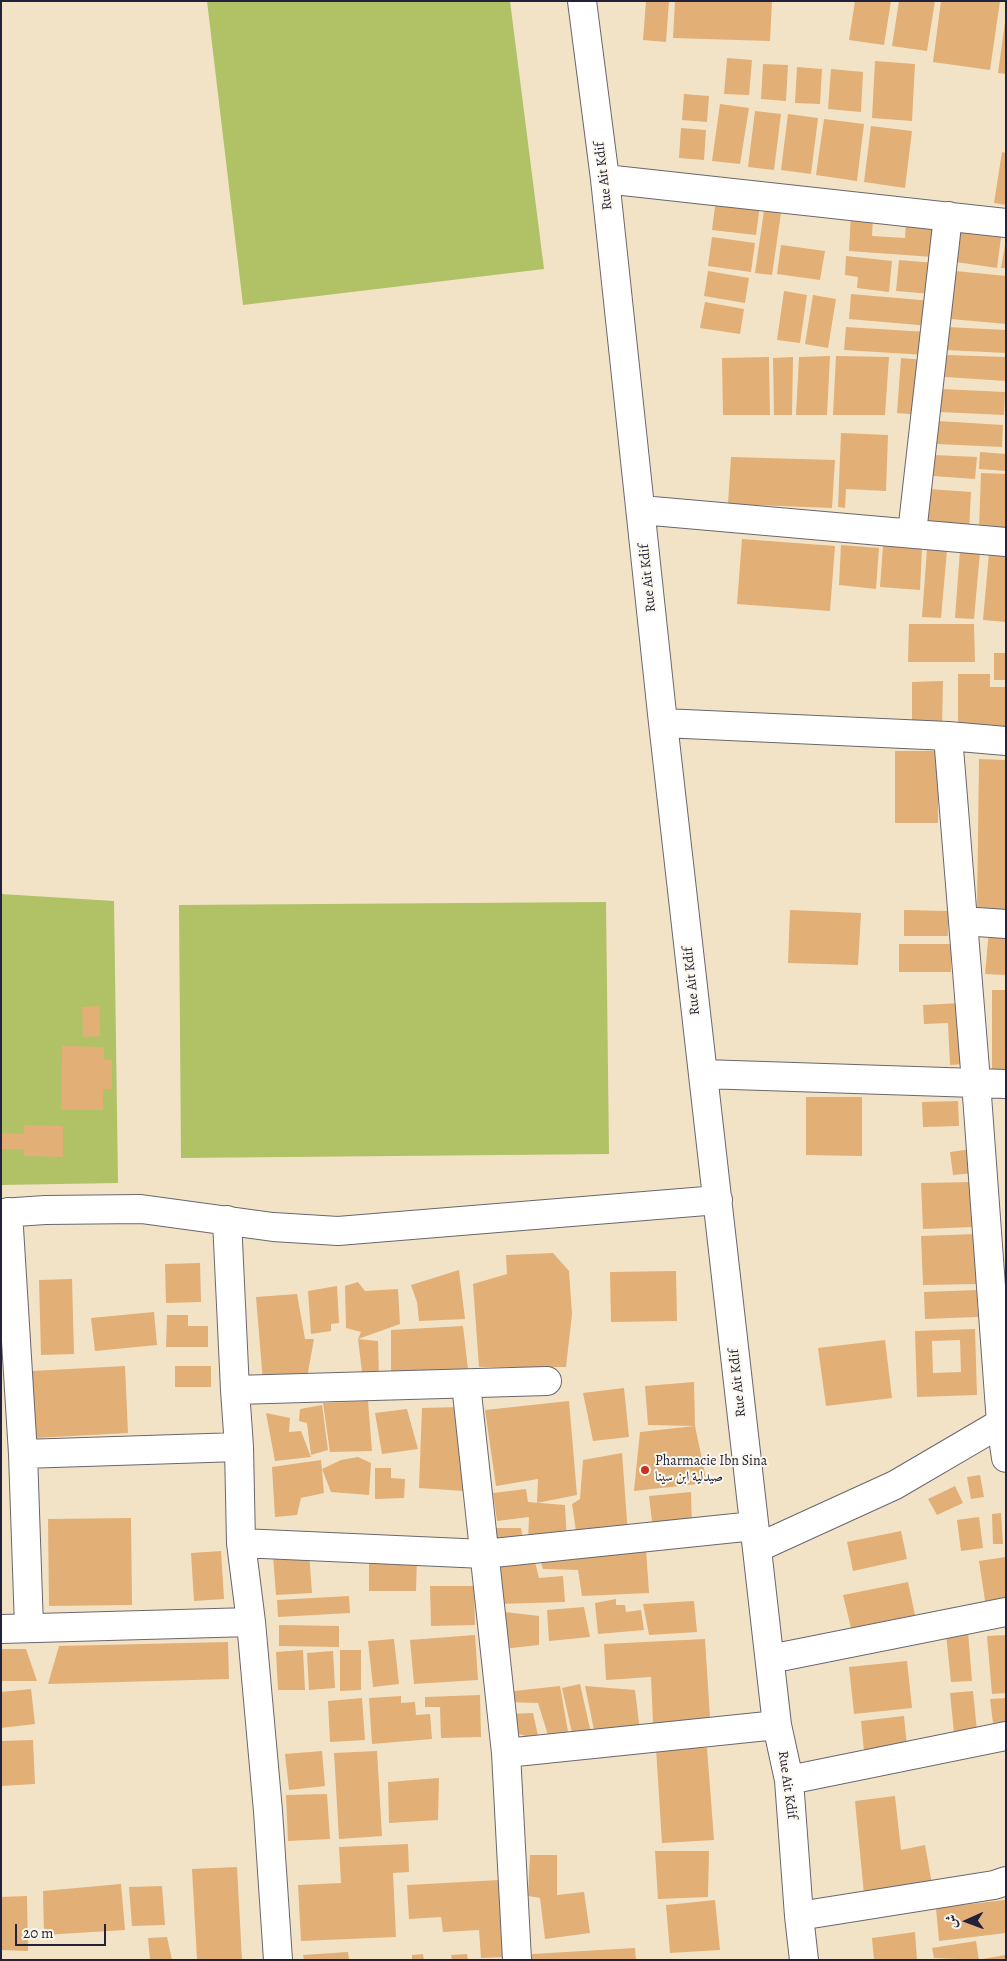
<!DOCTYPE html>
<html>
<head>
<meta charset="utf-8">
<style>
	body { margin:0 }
	#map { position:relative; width:1007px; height:1961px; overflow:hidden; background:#f2e3c7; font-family:Alegreya,Amiri,serif }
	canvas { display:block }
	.frame { position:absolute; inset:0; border:2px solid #22223b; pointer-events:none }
	.north { position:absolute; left:942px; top:1896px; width:50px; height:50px; -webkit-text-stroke:4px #fbf7ec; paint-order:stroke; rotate:268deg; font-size:14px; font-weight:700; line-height:20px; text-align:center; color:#22223b }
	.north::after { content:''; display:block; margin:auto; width:18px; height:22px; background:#22223b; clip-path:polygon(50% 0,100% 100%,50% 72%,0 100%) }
	.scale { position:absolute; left:15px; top:1924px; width:91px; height:22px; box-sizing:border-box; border:2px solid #22223b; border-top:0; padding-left:6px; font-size:15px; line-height:18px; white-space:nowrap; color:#22223b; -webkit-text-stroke:4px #fbf7ec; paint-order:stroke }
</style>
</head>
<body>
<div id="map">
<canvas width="1007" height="1961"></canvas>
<div class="frame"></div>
<div class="north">ش</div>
<div class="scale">20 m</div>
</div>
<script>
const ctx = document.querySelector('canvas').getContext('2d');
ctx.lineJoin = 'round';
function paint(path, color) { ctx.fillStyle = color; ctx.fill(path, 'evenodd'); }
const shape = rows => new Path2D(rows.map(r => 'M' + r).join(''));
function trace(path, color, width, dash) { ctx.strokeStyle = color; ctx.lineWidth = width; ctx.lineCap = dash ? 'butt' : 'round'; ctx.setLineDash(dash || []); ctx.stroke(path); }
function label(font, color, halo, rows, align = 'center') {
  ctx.font = font + ' Alegreya,Amiri,serif'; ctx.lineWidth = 4; ctx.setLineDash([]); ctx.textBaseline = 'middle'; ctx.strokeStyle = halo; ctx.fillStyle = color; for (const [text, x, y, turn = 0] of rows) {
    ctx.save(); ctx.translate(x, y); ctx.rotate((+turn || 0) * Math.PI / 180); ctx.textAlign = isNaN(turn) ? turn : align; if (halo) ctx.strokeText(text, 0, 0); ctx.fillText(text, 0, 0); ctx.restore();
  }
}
paint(shape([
	[207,1,510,1,544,269,243,305],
	[1,894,114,901,118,1183,1,1185],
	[606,902,609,1154,181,1158,179,905]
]), '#b0c265');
paint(shape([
	[646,1,669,1,666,42,643,40],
	[675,1,772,1,770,41,673,38],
	[855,1,891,1,884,45,849,40],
	[899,1,935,1,927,51,892,46],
	[941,1,1000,1,990,70,933,62],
	[1005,22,1006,22,1006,74,998,73],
	[727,58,752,60,749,95,724,94],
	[875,61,915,64,912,121,872,118],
	[763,64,788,65,786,101,761,99],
	[797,67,822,69,820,104,795,103],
	[831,69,863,72,861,112,828,109],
	[684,94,709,96,707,122,682,120],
	[720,104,749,108,740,164,712,161],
	[755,111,781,114,774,170,748,167],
	[788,114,818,118,811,174,781,170],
	[824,119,864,124,857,181,816,175],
	[871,126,912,131,905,188,864,182],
	[681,128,706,130,704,160,679,158],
	[1002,152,1006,153,1006,205,994,203],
	[716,199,760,205,756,235,712,230],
	[765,204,782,206,772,275,755,273],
	[851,214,873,216,872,236,905,238,906,222,935,223,933,257,849,251],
	[961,225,1002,230,997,268,956,262],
	[712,237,755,243,751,272,708,266],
	[781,245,825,251,820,280,777,274],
	[1005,245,1006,245,1006,268,1001,268],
	[846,256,892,261,889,292,857,288,858,277,845,275],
	[899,260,935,263,932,294,896,291],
	[708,271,749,278,745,303,704,296],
	[955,271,1006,276,1006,324,951,319],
	[784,291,807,295,800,343,777,340],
	[851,294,932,301,930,326,849,319],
	[813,295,836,299,828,348,805,344],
	[705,302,744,309,740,334,700,328],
	[846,327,927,332,926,355,844,350],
	[947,327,1006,330,1006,353,946,350],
	[946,355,1006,357,1006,381,945,377],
	[830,356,827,415,796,415,799,357],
	[836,356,889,357,885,415,833,415],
	[769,357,770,415,723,415,722,358],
	[793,357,792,415,774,415,773,358],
	[901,358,924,360,920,415,897,413],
	[941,389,1005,392,1004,415,939,412],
	[938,421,1003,425,1002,447,937,444],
	[841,433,888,435,886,491,846,489,845,508,838,507],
	[980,452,1006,454,1006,471,979,469],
	[934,455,977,457,975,479,933,476],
	[731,457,835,460,832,508,728,504],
	[981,473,1006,474,1006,530,979,529],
	[929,489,971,492,969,530,927,527],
	[742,539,835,546,830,611,737,604],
	[841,545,879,548,876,589,839,585],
	[883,546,922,548,920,590,880,587],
	[927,549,947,550,941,618,922,617],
	[960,550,980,552,974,619,955,618],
	[989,553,1006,554,1006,622,983,620],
	[909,624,974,624,975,662,908,662],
	[994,653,1006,653,1006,680,994,680],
	[958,674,990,674,990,687,1006,687,1006,733,958,733],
	[943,681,942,729,912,729,912,682],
	[895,751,938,751,938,823,895,823],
	[979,759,1006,760,1006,911,977,910],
	[790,910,861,913,858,965,788,963],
	[904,910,948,911,948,936,904,936],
	[989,930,1006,931,1006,975,985,974],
	[899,944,951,944,951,972,899,972],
	[992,990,1006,990,1006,1078,992,1077],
	[962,1003,964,1064,950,1065,948,1023,924,1024,923,1005],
	[99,1006,100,1036,83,1037,82,1007],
	[62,1046,104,1047,104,1060,112,1060,112,1089,103,1089,103,1110,61,1110],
	[806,1097,862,1097,862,1156,806,1155],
	[958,1101,959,1126,923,1127,922,1102],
	[24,1125,63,1126,63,1157,24,1156,24,1149,1,1149,1,1133,24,1134],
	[972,1149,975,1173,953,1175,950,1152],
	[971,1182,973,1227,923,1229,921,1183],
	[976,1234,977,1284,923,1285,921,1236],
	[553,1253,569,1271,572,1314,566,1367,479,1367,473,1284,507,1274,506,1255],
	[200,1263,201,1302,166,1303,165,1264],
	[459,1270,465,1319,419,1321,417,1302,411,1285],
	[676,1271,677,1321,611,1322,610,1272],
	[72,1279,74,1354,41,1355,39,1280],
	[358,1282,365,1291,398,1289,400,1324,358,1339,361,1332,346,1328,345,1286],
	[337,1286,339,1323,331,1324,331,1331,311,1334,308,1291],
	[977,1290,978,1317,925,1319,924,1292],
	[297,1294,305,1339,314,1339,306,1383,263,1382,256,1297],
	[154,1312,157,1345,95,1351,91,1318],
	[167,1315,188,1315,188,1326,208,1326,208,1347,166,1347],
	[463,1326,468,1369,391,1373,391,1330],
	[975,1329,977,1395,917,1397,915,1331],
	[960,1340,961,1372,933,1373,932,1341],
	[358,1339,378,1341,379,1378,363,1380],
	[885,1340,892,1398,826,1406,818,1348],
	[125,1366,128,1433,35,1438,32,1371],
	[175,1366,211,1366,211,1387,175,1387],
	[694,1382,695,1426,648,1425,645,1386],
	[624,1388,629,1437,593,1441,583,1393],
	[368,1401,372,1451,330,1452,323,1403],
	[569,1401,577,1495,537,1503,538,1479,496,1486,485,1410],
	[322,1405,328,1450,311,1455,307,1423,299,1421,300,1409],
	[459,1407,464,1470,464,1491,419,1488,422,1408],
	[407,1409,418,1449,382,1454,375,1413],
	[266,1413,290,1418,289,1432,301,1431,311,1457,275,1461],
	[695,1426,707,1483,634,1491,640,1432],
	[622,1453,628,1534,577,1538,572,1504,580,1499,583,1460],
	[358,1457,371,1463,369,1495,331,1492,322,1469,341,1460],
	[321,1460,324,1493,301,1498,297,1515,275,1517,272,1467],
	[375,1468,391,1468,391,1478,405,1479,404,1498,375,1499],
	[980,1475,984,1497,971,1499,967,1477],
	[955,1486,963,1503,937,1515,928,1499],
	[526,1489,528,1502,565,1505,567,1542,528,1543,529,1517,497,1521,493,1493],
	[691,1492,692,1529,653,1530,649,1496],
	[1001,1513,1003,1544,993,1544,992,1514],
	[979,1517,983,1548,961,1551,957,1520],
	[131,1518,132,1605,49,1606,48,1519],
	[495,1528,521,1528,524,1545,496,1546],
	[901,1531,907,1559,853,1571,847,1542],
	[646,1549,649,1593,582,1596,578,1570,543,1569,540,1559],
	[221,1551,224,1599,194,1601,191,1553],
	[309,1553,312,1593,276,1595,273,1556],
	[369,1556,417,1556,416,1591,369,1591],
	[1006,1557,1006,1604,986,1607,979,1561],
	[534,1558,539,1578,563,1576,565,1602,498,1604,492,1567],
	[908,1582,915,1615,851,1628,843,1595],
	[430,1586,474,1586,475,1625,431,1626],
	[349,1596,350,1613,278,1617,277,1600],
	[616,1599,616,1605,625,1605,626,1612,641,1610,644,1630,598,1634,595,1603],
	[694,1601,697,1632,649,1635,643,1604],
	[584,1607,590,1637,549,1641,547,1610],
	[496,1611,539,1616,539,1645,502,1649],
	[279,1625,339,1626,339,1647,279,1646],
	[968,1632,972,1681,951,1682,946,1634],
	[475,1635,478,1680,414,1684,410,1640],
	[1006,1635,1006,1693,992,1694,987,1636],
	[394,1639,399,1684,373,1687,368,1641],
	[705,1639,710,1718,653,1724,651,1677,606,1680,604,1644],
	[228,1642,229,1679,48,1684,59,1646],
	[1,1649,26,1649,37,1681,1,1681],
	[303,1650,305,1690,278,1690,276,1652],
	[340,1650,361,1650,361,1690,340,1691],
	[333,1651,335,1688,309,1690,307,1653],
	[907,1661,912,1708,854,1714,849,1667],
	[580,1684,591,1733,573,1737,562,1688],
	[560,1686,569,1737,549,1738,538,1703,507,1702,514,1691],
	[585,1686,635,1690,640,1731,595,1735],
	[31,1689,35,1724,1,1728,1,1692],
	[973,1691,978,1741,955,1743,950,1693],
	[480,1695,481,1737,441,1738,440,1707,425,1707,425,1697],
	[401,1696,401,1703,415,1702,416,1715,430,1714,432,1739,372,1744,369,1698],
	[362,1698,365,1740,330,1742,328,1701],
	[1006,1698,1006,1722,993,1723,990,1699],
	[533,1713,539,1740,519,1734,515,1741,509,1714],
	[904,1716,908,1756,865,1761,861,1721],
	[33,1740,35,1784,1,1786,1,1741],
	[656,1748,707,1748,714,1840,662,1843],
	[322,1751,325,1786,289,1790,285,1754],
	[377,1751,382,1836,339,1839,334,1753],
	[439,1778,438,1820,389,1823,388,1782],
	[327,1794,330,1839,288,1841,286,1795],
	[895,1796,901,1850,925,1845,934,1895,865,1905,855,1801],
	[408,1844,409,1872,393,1873,396,1937,301,1941,298,1885,341,1883,339,1847],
	[655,1851,709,1851,708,1897,658,1899],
	[530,1855,557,1855,557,1895,584,1892,590,1933,545,1939,540,1898,528,1896],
	[237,1867,242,1960,197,1960,192,1869],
	[500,1880,504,1957,481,1958,479,1930,443,1932,441,1917,409,1919,407,1885],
	[121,1884,125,1930,44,1935,43,1891],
	[162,1886,165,1925,132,1926,129,1887],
	[27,1896,28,1951,1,1950,1,1897],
	[715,1900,720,1950,670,1953,666,1905],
	[1005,1900,1006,1933,939,1941,936,1908],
	[915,1932,917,1960,874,1960,872,1938],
	[167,1937,172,1960,150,1960,148,1938],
	[976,1941,979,1960,934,1958,932,1948],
	[635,1948,636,1960,532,1960,532,1954],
	[348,1952,349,1960,304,1960,303,1955],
	[423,1954,424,1960,412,1960,412,1955],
	[467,1954,468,1960,452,1960,451,1955],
	[1006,1955,1006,1960,982,1960,982,1959]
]), '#e2af77');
const minor = shape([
	[582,1,605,179,663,723,777,1725,789,1780,799,1916,804,1960],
	[605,179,1006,223],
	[641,510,1006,542],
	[912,533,948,216],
	[663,723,948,736,1006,741],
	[948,736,976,1082,1001,1423,1006,1458],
	[963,921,1006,924],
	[703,1074,1006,1084],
	[8,1212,23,1454,29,1627],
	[1,1213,45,1210,141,1209,273,1227,338,1231,718,1200],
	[227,1220,235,1390,239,1447,241,1543,251,1622,268,1811,278,1960],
	[466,1384,506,1753,517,1960],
	[235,1390,547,1381],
	[23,1454,239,1447],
	[241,1543,484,1554,754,1526],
	[757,1548,895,1485,1006,1420],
	[1,1629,251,1622],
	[770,1659,1006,1612],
	[506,1753,777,1725],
	[789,1780,1006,1736],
	[799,1916,994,1885,1006,1881]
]);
trace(minor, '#6b666c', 30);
trace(minor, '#fff', 28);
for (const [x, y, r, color] of [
	[645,1470,5,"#c8321e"]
]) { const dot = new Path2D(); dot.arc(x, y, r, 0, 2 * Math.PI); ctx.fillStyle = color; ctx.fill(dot); trace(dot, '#fbf7ec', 2); }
label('14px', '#22223b', '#fbf7ec', [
	["Rue Ait Kdif",604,176,-97],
	["Rue Ait Kdif",648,578,-96],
	["Rue Ait Kdif",692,981,-96],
	["Rue Ait Kdif",738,1383,-96],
	["Rue Ait Kdif",787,1785,82]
]);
label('14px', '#22223b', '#fbf7ec', [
	["Pharmacie Ibn Sina",655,1462],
	["صيدلية ابن سينا",655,1478]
], 'left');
</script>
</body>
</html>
